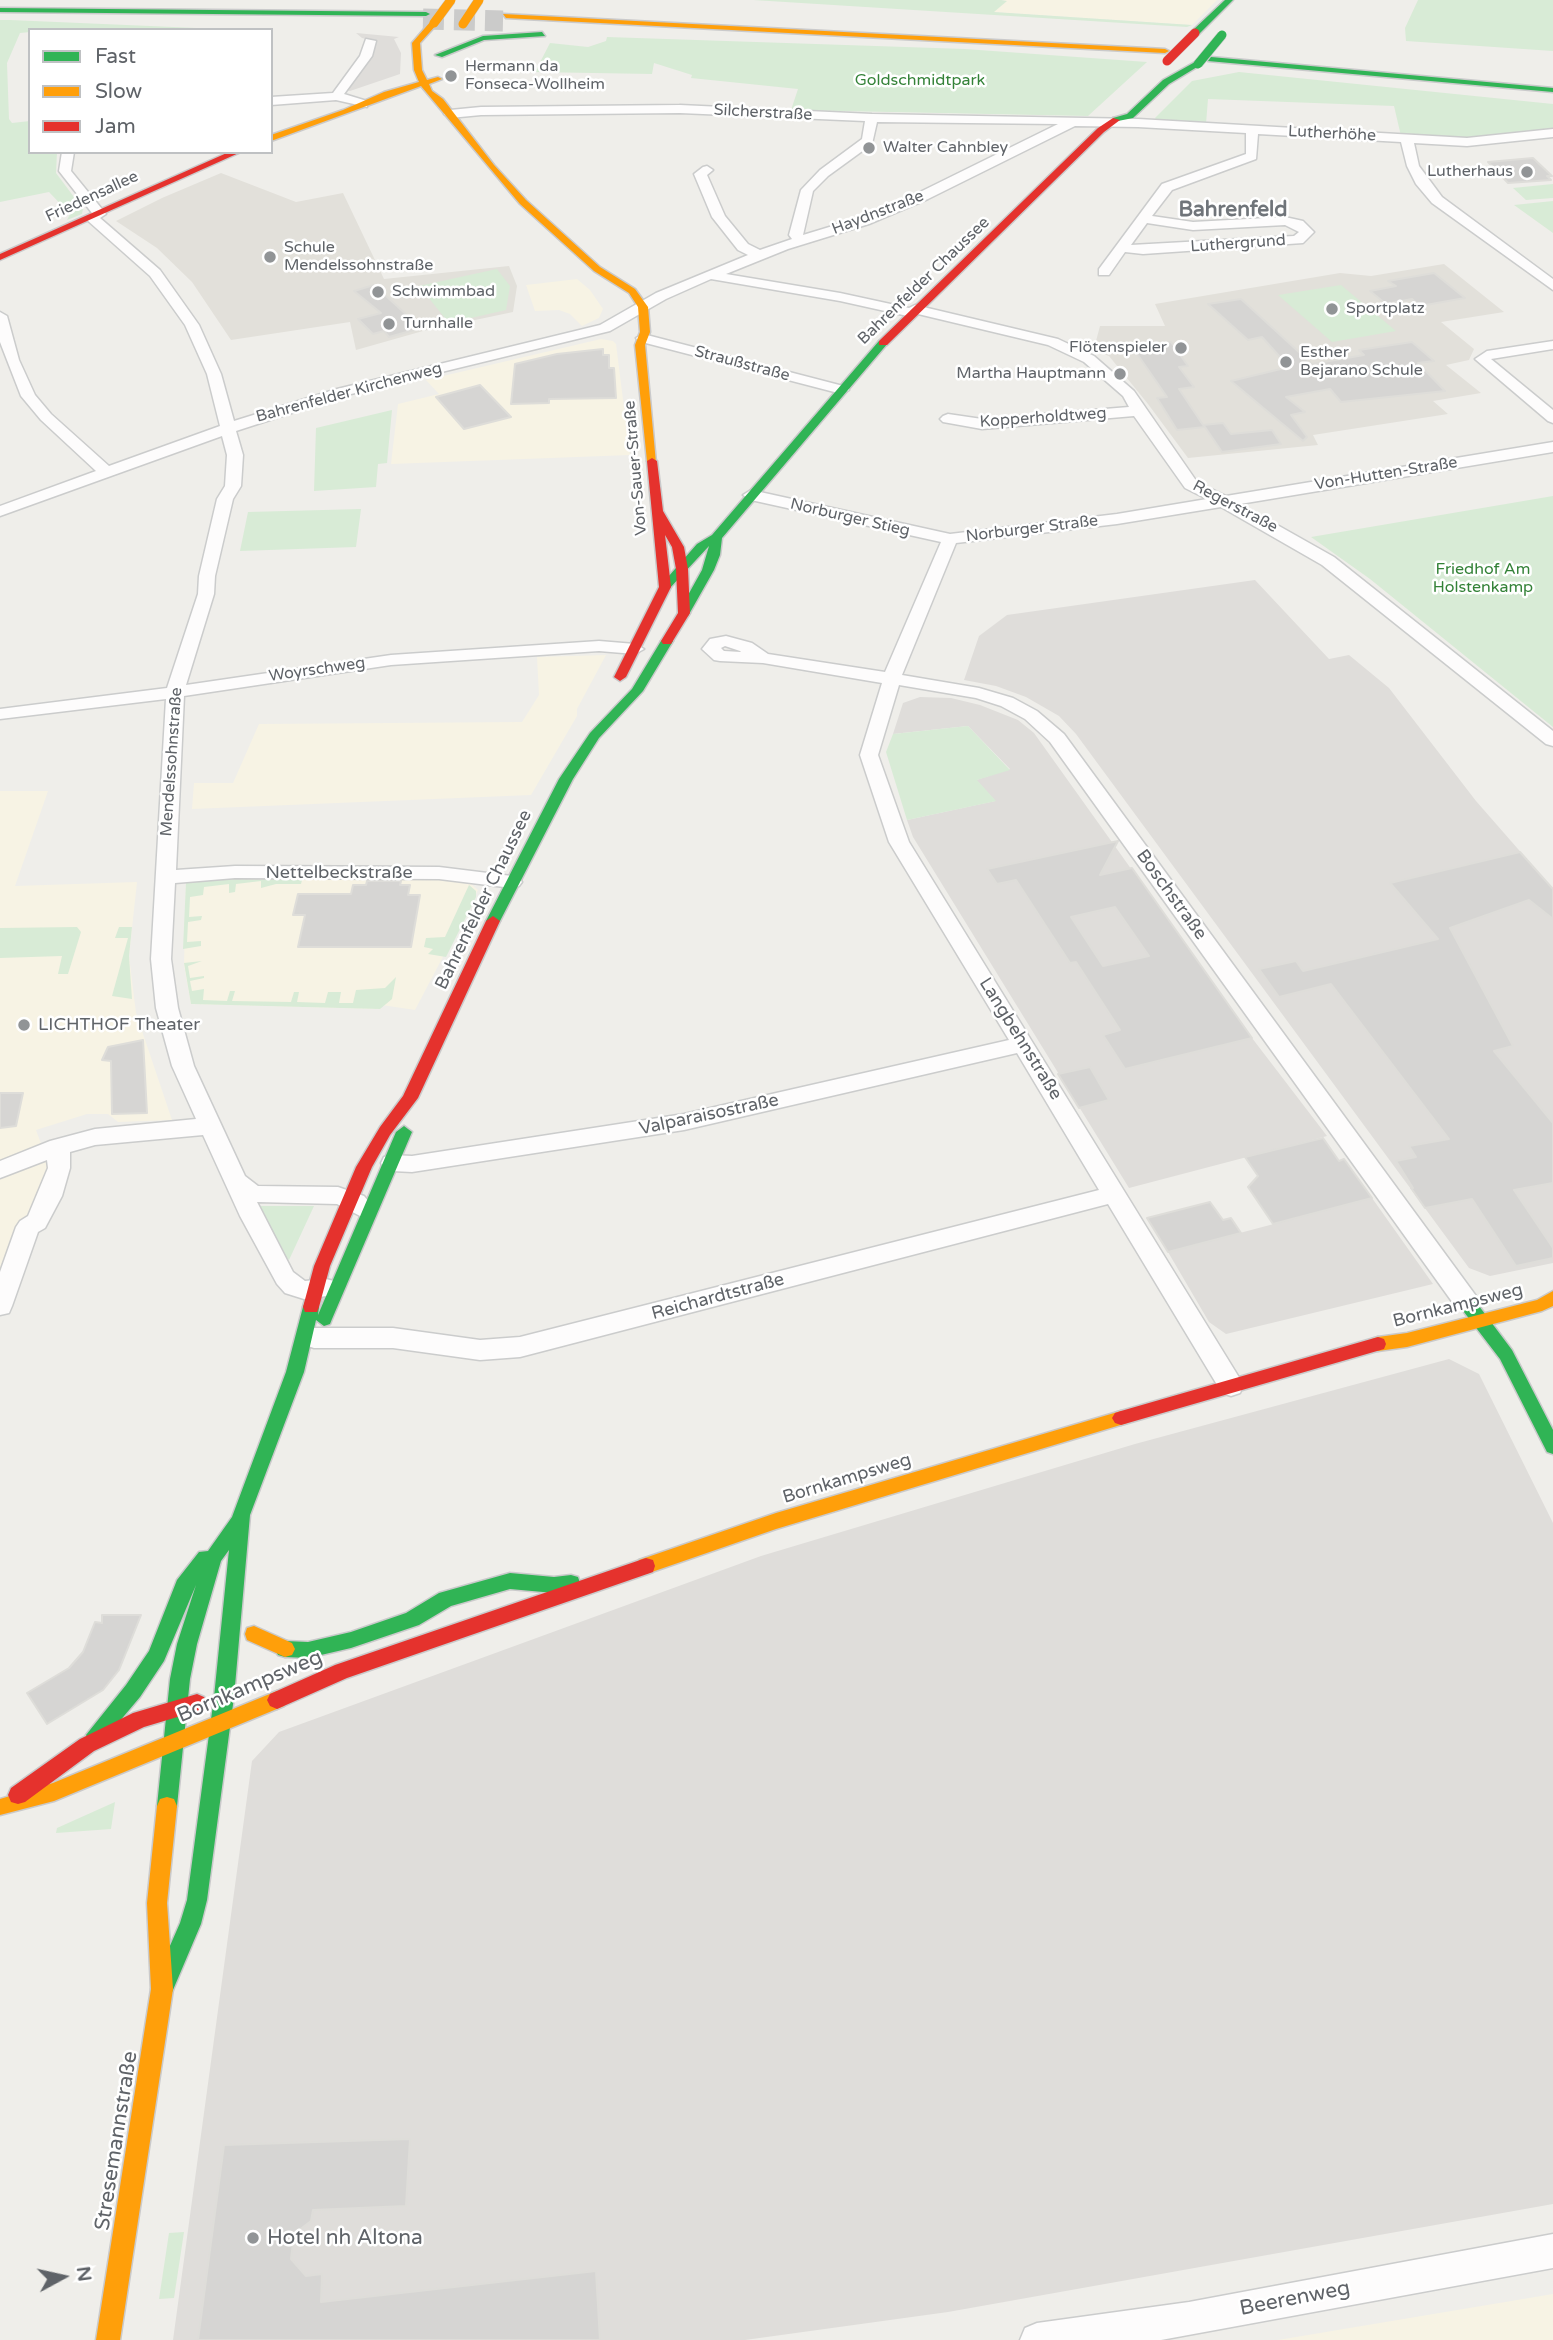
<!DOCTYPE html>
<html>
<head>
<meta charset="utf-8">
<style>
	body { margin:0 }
	#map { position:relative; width:1553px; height:2340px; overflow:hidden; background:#efeeea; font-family:"Varela Round",sans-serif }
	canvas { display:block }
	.legend { position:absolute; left:28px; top:28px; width:245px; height:126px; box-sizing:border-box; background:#fff; border:2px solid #bfc1c3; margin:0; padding:9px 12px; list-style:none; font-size:21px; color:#5f6368 }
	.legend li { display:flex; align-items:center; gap:14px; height:35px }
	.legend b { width:35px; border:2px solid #bfc1c3 }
	.north { position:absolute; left:28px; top:2242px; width:70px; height:70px; -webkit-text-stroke:5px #fff; paint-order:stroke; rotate:82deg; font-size:19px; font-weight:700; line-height:28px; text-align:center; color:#5f6368 }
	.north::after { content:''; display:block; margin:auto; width:24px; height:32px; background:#5f6368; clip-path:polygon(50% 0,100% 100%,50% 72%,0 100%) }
</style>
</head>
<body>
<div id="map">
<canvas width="1553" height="2340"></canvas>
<ul class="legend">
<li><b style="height:9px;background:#30b455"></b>Fast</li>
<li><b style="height:9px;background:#ff9f0a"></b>Slow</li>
<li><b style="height:9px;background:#e5322d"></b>Jam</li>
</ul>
<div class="north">N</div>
</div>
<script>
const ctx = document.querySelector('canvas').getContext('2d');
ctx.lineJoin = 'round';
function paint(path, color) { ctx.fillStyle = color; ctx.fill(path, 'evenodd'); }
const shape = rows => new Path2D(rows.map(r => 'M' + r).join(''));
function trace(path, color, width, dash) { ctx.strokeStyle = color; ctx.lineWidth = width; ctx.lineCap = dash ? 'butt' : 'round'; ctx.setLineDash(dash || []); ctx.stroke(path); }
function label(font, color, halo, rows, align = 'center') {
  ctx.font = font + ' "Varela Round",sans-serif'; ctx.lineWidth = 5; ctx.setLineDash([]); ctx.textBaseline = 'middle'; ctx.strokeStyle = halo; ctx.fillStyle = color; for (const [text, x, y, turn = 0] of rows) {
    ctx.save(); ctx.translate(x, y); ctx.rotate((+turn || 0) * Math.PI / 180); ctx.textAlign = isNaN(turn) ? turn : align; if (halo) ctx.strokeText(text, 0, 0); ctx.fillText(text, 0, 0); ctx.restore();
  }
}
paint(shape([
	[1001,0,1217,0,1192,25,993,12,1006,1],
	[577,279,590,290,603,309,599,318,582,326,570,314,559,310,535,311,526,285],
	[601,339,613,341,616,344,630,455,391,464,398,404,439,394,426,380],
	[606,655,577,709,577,716,531,795,192,809,194,783,233,783,259,724,522,722,539,695,537,657],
	[0,791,48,791,15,886,137,882,129,956,136,1013,172,1120,118,1122,108,1114,87,1114,36,1130,51,1171,0,1297],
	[225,879,451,880,469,882,478,890,415,1010,382,1005,380,1009,191,1004,184,965,186,882],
	[1553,2294,1553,2340,1278,2340]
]), '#f7f3e4');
paint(shape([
	[356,33,399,37,394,39,401,53,400,74,350,91,345,90,375,41,362,38],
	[1255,580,1329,659,1349,655,1389,688,1476,801,1553,889,1553,1263,1490,1276,1469,1268,1076,734,1059,716,1026,697,996,686,964,680,979,636,1007,615],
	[920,697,951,698,980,705,1018,720,1034,733,1252,1038,1327,1136,1129,1188,913,837,907,820,995,801,976,780,1010,769,968,726,893,734,903,703],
	[1372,1198,1433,1284,1226,1334,1209,1322,1168,1252],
	[1449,1359,1479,1374,1553,1523,1553,2204,948,2312,745,2340,173,2340,252,1761,279,1732,761,1556,1135,1444]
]), '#dfddda');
paint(shape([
	[221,173,296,202,343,193,384,279,509,266,517,286,513,312,423,331,356,350,350,322,231,340,192,282,157,248,116,221,162,198],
	[1444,264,1504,312,1441,322,1474,349,1469,360,1446,365,1481,393,1433,401,1448,414,1313,435,1318,445,1188,458,1148,404,1109,356,1089,349,1096,341,1100,326,1165,326,1155,304,1340,273,1371,276]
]), '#e2e0da');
paint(shape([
	[753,0,1001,0,1007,1,994,12,1192,25,1187,27],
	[1418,0,1553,0,1553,51,1406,41,1405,28],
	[0,20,10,20,243,30,30,30,30,32,20,33,7,63,9,119,12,123,30,121,30,152,57,152,56,173,83,209,82,214,67,220,70,214,49,192,0,202],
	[607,37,965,49,1147,62,1088,116,791,110,798,89,691,78,692,75,654,63,652,74,535,72,550,43,588,47,606,41],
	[1239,72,1553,104,1553,130,1469,138,1401,136,1394,106,1208,99,1206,124,1158,121,1155,118,1192,81],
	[1553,184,1553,198,1526,200,1513,188],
	[1553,201,1553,233,1514,205],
	[497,269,510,286,506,310,449,323,419,286],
	[1341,285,1359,300,1396,331,1332,342,1278,295],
	[392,410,387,463,378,464,376,487,314,491,316,428],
	[1553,496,1553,727,1370,579,1311,537],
	[361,509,356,547,240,551,248,512],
	[968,726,1010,770,977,780,996,801,907,820,886,752,893,734],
	[225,879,302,880,301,884,276,884,261,888,261,881,236,884,235,892,229,893,229,884,204,887,203,895,190,897,189,917,202,916,201,920,188,922,187,942,201,941,201,946,183,949,186,882],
	[469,885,476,891,476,897,446,957,428,954,433,949,424,947,426,938,445,937],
	[77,927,81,932,68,974,58,974,62,956,0,958,0,928],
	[119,927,132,927,129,956,132,999,112,996,128,938,115,938],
	[202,961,188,966,190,978,204,976,204,978,190,981,192,991,204,989,203,1000,227,1001,230,991,235,991,232,1001,291,1002,294,992,299,992,297,1002,325,1003,328,992,341,992,339,1003,353,1003,356,990,385,988,396,977,392,999,380,1009,191,1004,184,963],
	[255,1206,314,1206,289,1260,284,1255,265,1216],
	[115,1802,111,1829,56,1833,57,1828],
	[184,2232,174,2298,159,2299,169,2233]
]), '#d8ebd6');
const building = shape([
	[1533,158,1552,176,1547,176,1551,180,1508,183,1488,162,1533,158],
	[1434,273,1465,298,1420,306,1412,299,1386,304,1370,291,1396,286,1388,281,1434,273],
	[374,285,421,328,389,337,384,331,373,334,358,319,381,313,354,291,374,285],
	[1241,299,1312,364,1364,355,1359,350,1412,342,1434,361,1418,363,1445,391,1341,402,1330,389,1286,397,1305,412,1291,415,1307,437,1303,441,1231,381,1289,367,1262,337,1248,340,1208,304,1241,299],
	[1171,342,1188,366,1179,367,1194,387,1179,389,1203,425,1223,423,1231,434,1272,430,1281,444,1222,452,1205,427,1177,430,1157,398,1167,397,1131,345,1171,342],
	[603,349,603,355,609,355,609,368,614,368,616,398,549,399,549,403,511,404,515,364,557,354,603,349],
	[480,385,511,417,464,429,436,397,480,385],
	[1118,841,1100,875,1132,868,1252,1038,1125,1069,1103,1035,1120,1030,1076,962,1070,963,1016,880,997,884,987,869,1118,841],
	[1115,907,1149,956,1103,966,1071,917,1115,907],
	[1520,852,1553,889,1553,919,1529,900,1450,928,1513,1046,1494,1051,1553,1123,1553,1183,1514,1190,1553,1248,1553,1258,1516,1266,1472,1199,1425,1208,1411,1188,1413,1188,1396,1161,1416,1157,1409,1146,1449,1139,1331,984,1279,997,1259,969,1296,961,1303,971,1438,939,1390,883,1520,852],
	[367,881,401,881,400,885,410,885,408,895,420,895,411,947,298,947,305,915,293,915,298,894,351,894,353,885,366,885,367,881],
	[143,1040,147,1113,112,1114,111,1061,102,1060,108,1047,143,1040],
	[1090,1067,1109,1100,1079,1108,1058,1074,1090,1067],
	[0,1093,23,1093,16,1126,0,1128,0,1093],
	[1323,1138,1339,1161,1344,1159,1372,1198,1273,1224,1248,1187,1258,1176,1245,1157,1323,1138],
	[1210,1202,1223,1220,1231,1218,1241,1233,1168,1252,1147,1218,1210,1202],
	[102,1615,141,1615,119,1670,103,1690,47,1724,27,1693,69,1668,83,1652,95,1622,102,1623,102,1615],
	[410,2139,406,2206,313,2210,311,2221,294,2234,291,2259,306,2276,322,2274,321,2302,596,2271,600,2340,198,2340,224,2145,410,2139]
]);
paint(building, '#d6d5d3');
trace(building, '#deddd9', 2);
trace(shape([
	[423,19,503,21]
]), '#cbcbca', 21, [21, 10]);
const street = shape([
	[366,39,376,41,372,56,344,94,367,101,367,107,336,100,271,105,271,97,333,93,360,56,366,39],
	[680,105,872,114,1138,119,1467,138,1553,129,1553,137,1467,146,1414,143,1419,166,1442,197,1553,279,1553,290,1432,203,1416,184,1407,166,1401,142,1258,134,1256,159,1172,190,1152,216,1193,222,1285,217,1303,221,1314,232,1303,243,1143,254,1125,252,1109,275,1099,275,1099,269,1162,184,1246,154,1246,133,1138,127,1075,126,928,199,869,224,788,249,726,274,840,293,909,308,915,305,1058,339,1094,356,1134,391,1197,482,1226,496,1553,442,1553,452,1240,504,1334,557,1553,731,1553,746,1546,744,1322,565,1221,507,1117,524,956,543,902,675,979,688,1013,698,1037,711,1064,734,1476,1296,1479,1303,1476,1310,1467,1312,1458,1310,1050,742,1025,719,1001,706,976,698,899,685,878,755,909,842,1240,1379,1243,1386,1240,1393,1231,1396,1222,1393,1108,1204,520,1357,480,1360,393,1348,314,1348,305,1345,302,1338,305,1331,314,1328,393,1328,480,1340,520,1337,1099,1190,1017,1053,684,1130,412,1172,392,1171,384,1169,381,1163,384,1157,392,1155,412,1156,684,1114,1009,1040,889,842,860,755,882,683,763,663,720,661,714,660,702,649,710,639,726,636,752,643,768,654,885,672,941,542,751,500,743,495,751,490,950,534,1117,514,1207,499,1185,488,1134,416,982,429,943,422,940,419,943,416,948,414,982,419,1129,407,1123,396,1084,362,1048,345,918,314,912,317,840,301,711,279,666,299,610,331,347,395,236,431,243,455,241,486,233,499,215,576,214,594,186,685,391,655,599,641,635,644,644,649,635,654,599,651,391,665,184,696,176,870,235,866,439,867,512,876,519,878,522,882,519,886,512,888,439,879,235,878,175,883,171,959,178,1008,194,1066,245,1176,258,1186,338,1187,364,1196,374,1208,370,1214,362,1217,337,1204,257,1202,293,1272,305,1281,326,1279,334,1281,338,1288,334,1295,304,1299,285,1293,277,1284,240,1216,203,1135,95,1145,70,1152,70,1168,62,1196,45,1228,38,1232,12,1306,9,1313,0,1315,0,1272,16,1227,20,1221,28,1216,48,1168,47,1160,0,1178,0,1161,50,1141,95,1129,196,1119,172,1066,156,1008,151,959,166,699,0,719,0,709,167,688,198,594,199,576,217,499,225,486,227,455,222,436,0,516,0,506,96,471,41,420,21,396,0,342,0,312,7,316,19,360,35,395,51,414,109,466,220,426,207,374,185,325,150,276,87,220,85,217,92,213,59,171,62,152,74,152,71,171,106,214,100,218,160,270,199,325,221,374,234,421,337,389,600,325,656,293,748,255,738,250,712,217,694,174,703,167,707,166,713,170,707,175,725,216,748,244,760,250,792,239,789,235,801,190,820,170,862,139,865,121,680,113,481,115,450,118,444,114,450,110,481,107,680,105],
	[877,122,1058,124,918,193,859,218,803,235,813,191,828,176,872,144,877,122],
	[1147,223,1193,230,1285,225,1299,232,1294,236,1131,245,1147,223],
	[725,646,740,651,741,652,724,651,721,648,725,646],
	[643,334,847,387,849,390,842,394,638,341,636,338,643,334],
	[1553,341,1553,349,1491,359,1553,410,1553,423,1548,421,1475,359,1487,351,1553,341],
	[1553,2234,1553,2268,1161,2340,1020,2340,1025,2328,1037,2323,1189,2302,1553,2234]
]);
const fast = shape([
	[1225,0,1233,0,1198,35,1192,35,1192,31,1225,0],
	[0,8,426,12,430,14,426,16,0,12,0,8],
	[542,32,545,36,484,40,442,57,435,55,483,36,542,32],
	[1211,57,1553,88,1553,92,1208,61,1211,57],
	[1195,62,1202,64,1169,84,1133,118,1113,122,1113,118,1127,114,1163,80,1195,62],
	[879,341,888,343,722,538,720,555,714,570,688,616,680,616,678,613,702,570,709,546,669,589,661,589,661,585,697,544,712,535,879,341],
	[667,637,673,641,643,691,599,738,573,779,500,921,493,926,488,924,486,921,559,779,590,733,632,689,661,641,667,637],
	[404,1126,412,1132,332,1319,330,1324,324,1326,316,1320,304,1372,250,1515,234,1697,207,1900,201,1924,170,1997,162,2000,154,1997,151,1989,180,1923,187,1900,214,1697,229,1550,221,1561,197,1644,190,1679,177,1806,174,1813,167,1815,160,1813,157,1806,170,1679,177,1644,196,1585,164,1661,140,1697,103,1741,96,1744,89,1741,86,1735,126,1685,149,1651,177,1580,199,1552,208,1551,232,1517,286,1372,303,1307,305,1302,317,1302,319,1307,318,1315,396,1132,404,1126],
	[1470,1301,1476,1302,1512,1350,1553,1430,1553,1454,1547,1452,1500,1359,1464,1312,1462,1307,1464,1302,1470,1301],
	[510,1573,554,1577,571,1575,578,1577,580,1583,578,1589,554,1593,510,1589,451,1606,419,1625,351,1648,308,1658,285,1657,278,1655,275,1649,278,1643,285,1641,308,1642,351,1632,406,1613,439,1593,510,1573]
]);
const slow = shape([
	[503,14,1165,49,1169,51,1165,53,506,18,503,14],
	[431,21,438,23,420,43,422,70,427,80,438,77,442,79,429,84,432,91,443,99,494,165,526,200,600,267,635,289,648,307,650,332,645,345,656,463,647,461,635,345,640,332,638,307,629,293,594,271,520,204,421,86,271,141,271,135,343,110,384,92,419,82,414,70,412,43,431,21],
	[1553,1291,1553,1306,1542,1311,1407,1347,1378,1351,1372,1349,1370,1344,1372,1339,1378,1337,1407,1333,1537,1300,1553,1291],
	[1121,1411,1127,1413,1130,1418,1127,1423,776,1529,646,1574,639,1572,637,1566,639,1560,776,1513,1121,1411],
	[254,1626,292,1643,295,1649,292,1655,285,1657,247,1640,245,1634,247,1628,254,1626],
	[277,1691,284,1694,287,1700,284,1706,54,1801,0,1815,0,1799,53,1783,277,1691],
	[167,1797,174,1799,177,1806,167,1903,173,1989,120,2340,96,2340,151,1989,147,1903,157,1806,160,1799,167,1797]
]);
const jam = shape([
	[1113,118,1120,120,1104,132,887,345,879,345,879,341,1098,128,1113,118],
	[229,152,241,152,0,260,0,254,229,152],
	[652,458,657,461,663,511,684,547,688,569,690,613,671,644,663,644,661,641,678,613,676,569,672,547,665,535,671,587,626,677,620,681,614,677,659,587,647,461,652,458],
	[493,916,500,921,418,1098,390,1135,372,1167,330,1266,319,1307,317,1312,305,1312,303,1307,314,1266,356,1167,380,1127,403,1096,486,921,493,916],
	[1378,1337,1384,1339,1386,1344,1384,1349,1121,1425,1115,1423,1112,1418,1115,1413,1121,1411,1378,1337],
	[646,1558,653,1560,655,1566,653,1572,347,1678,277,1709,270,1706,267,1700,270,1694,335,1665,646,1558],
	[197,1694,204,1697,207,1703,204,1709,144,1727,94,1751,25,1802,18,1804,11,1802,8,1795,11,1788,80,1739,133,1713,197,1694]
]);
trace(street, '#cbcccc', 3);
trace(fast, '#cacacb', 3);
trace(slow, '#cacacb', 3);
trace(jam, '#cacacb', 3);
paint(street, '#fdfcfc');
paint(fast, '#30b455');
paint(slow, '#ff9f0a');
paint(jam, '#e5322d');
const fastBridge = shape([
	[1198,64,1222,35]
]);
const slowBridge = shape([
	[434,23,451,0],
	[463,24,479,0]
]);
const jamBridge = shape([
	[1167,61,1195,33]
]);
trace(fastBridge, '#cacacb', 10, []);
trace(slowBridge, '#cacacb', 10, []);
trace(jamBridge, '#cacacb', 10, []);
trace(fastBridge, '#30b455', 9);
trace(slowBridge, '#ff9f0a', 9);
trace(jamBridge, '#e5322d', 9);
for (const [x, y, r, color] of [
	[451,76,7,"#919496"],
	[869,148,7,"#919496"],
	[1527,172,7,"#919496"],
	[270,257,7,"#919496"],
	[378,292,7,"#919496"],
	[1332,309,7,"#919496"],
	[389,324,7,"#919496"],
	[1181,348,7,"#919496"],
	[1286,362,7,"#919496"],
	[1120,374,7,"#919496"],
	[24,1025,7,"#919496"],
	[253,2238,7,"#919496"]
]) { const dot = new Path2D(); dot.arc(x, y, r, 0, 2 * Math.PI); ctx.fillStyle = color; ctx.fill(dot); trace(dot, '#fff', 2.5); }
label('16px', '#5f6368', '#fff', [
	["Hermann da",465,67],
	["Fonseca-Wollheim",465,85],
	["Walter Cahnbley",883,148],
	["Lutherhaus",1513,172,"right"],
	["Schule",284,248],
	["Mendelssohnstraße",284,266],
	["Schwimmbad",392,292],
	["Sportplatz",1346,309],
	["Turnhalle",403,324],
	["Flötenspieler",1167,348,"right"],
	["Esther",1300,353],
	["Bejarano Schule",1300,371],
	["Martha Hauptmann",1106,374,"right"]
], 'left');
label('16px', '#348238', '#fff', [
	["Goldschmidtpark",920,81],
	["Friedhof Am",1483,570],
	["Holstenkamp",1483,588]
]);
label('16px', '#5f6368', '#fff', [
	["Silcherstraße",763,113,3],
	["Lutherhöhe",1332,134,3],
	["Friedensallee",92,197,-25],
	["Haydnstraße",878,213,-21],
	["Luthergrund",1238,244,-4],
	["Bahrenfelder Chaussee",924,281,-44],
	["Straußstraße",742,364,15],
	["Bahrenfelder Kirchenweg",349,393,-15],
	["Kopperholdtweg",1043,418,-4],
	["Von-Sauer-Straße",636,468,-95],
	["Von-Hutten-Straße",1386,474,-9],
	["Regerstraße",1235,507,28],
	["Norburger Stieg",850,518,13],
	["Norburger Straße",1032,529,-7],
	["Woyrschweg",317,670,-8],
	["Mendelssohnstraße",172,762,-86]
]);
label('18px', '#5f6368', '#fff', [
	["Nettelbeckstraße",339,873],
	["Boschstraße",1171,895,54],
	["Bahrenfelder Chaussee",484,900,-64],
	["Langbehnstraße",1020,1039,58],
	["Valparaisostraße",709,1115,-12],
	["Reichardtstraße",718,1297,-15],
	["Bornkampsweg",1458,1306,-14],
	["Bornkampsweg",847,1479,-17]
]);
label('18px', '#5f6368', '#fff', [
	["LICHTHOF Theater",38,1025]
], 'left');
label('bold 21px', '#70757a', '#fff', [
	["Bahrenfeld",1233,210]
]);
label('21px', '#5f6368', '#fff', [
	["Bornkampsweg",250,1687,-23],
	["Stresemannstraße",117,2141,-81],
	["Beerenweg",1295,2299,-11]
]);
label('21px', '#5f6368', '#fff', [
	["Hotel nh Altona",267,2238]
], 'left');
</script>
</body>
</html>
